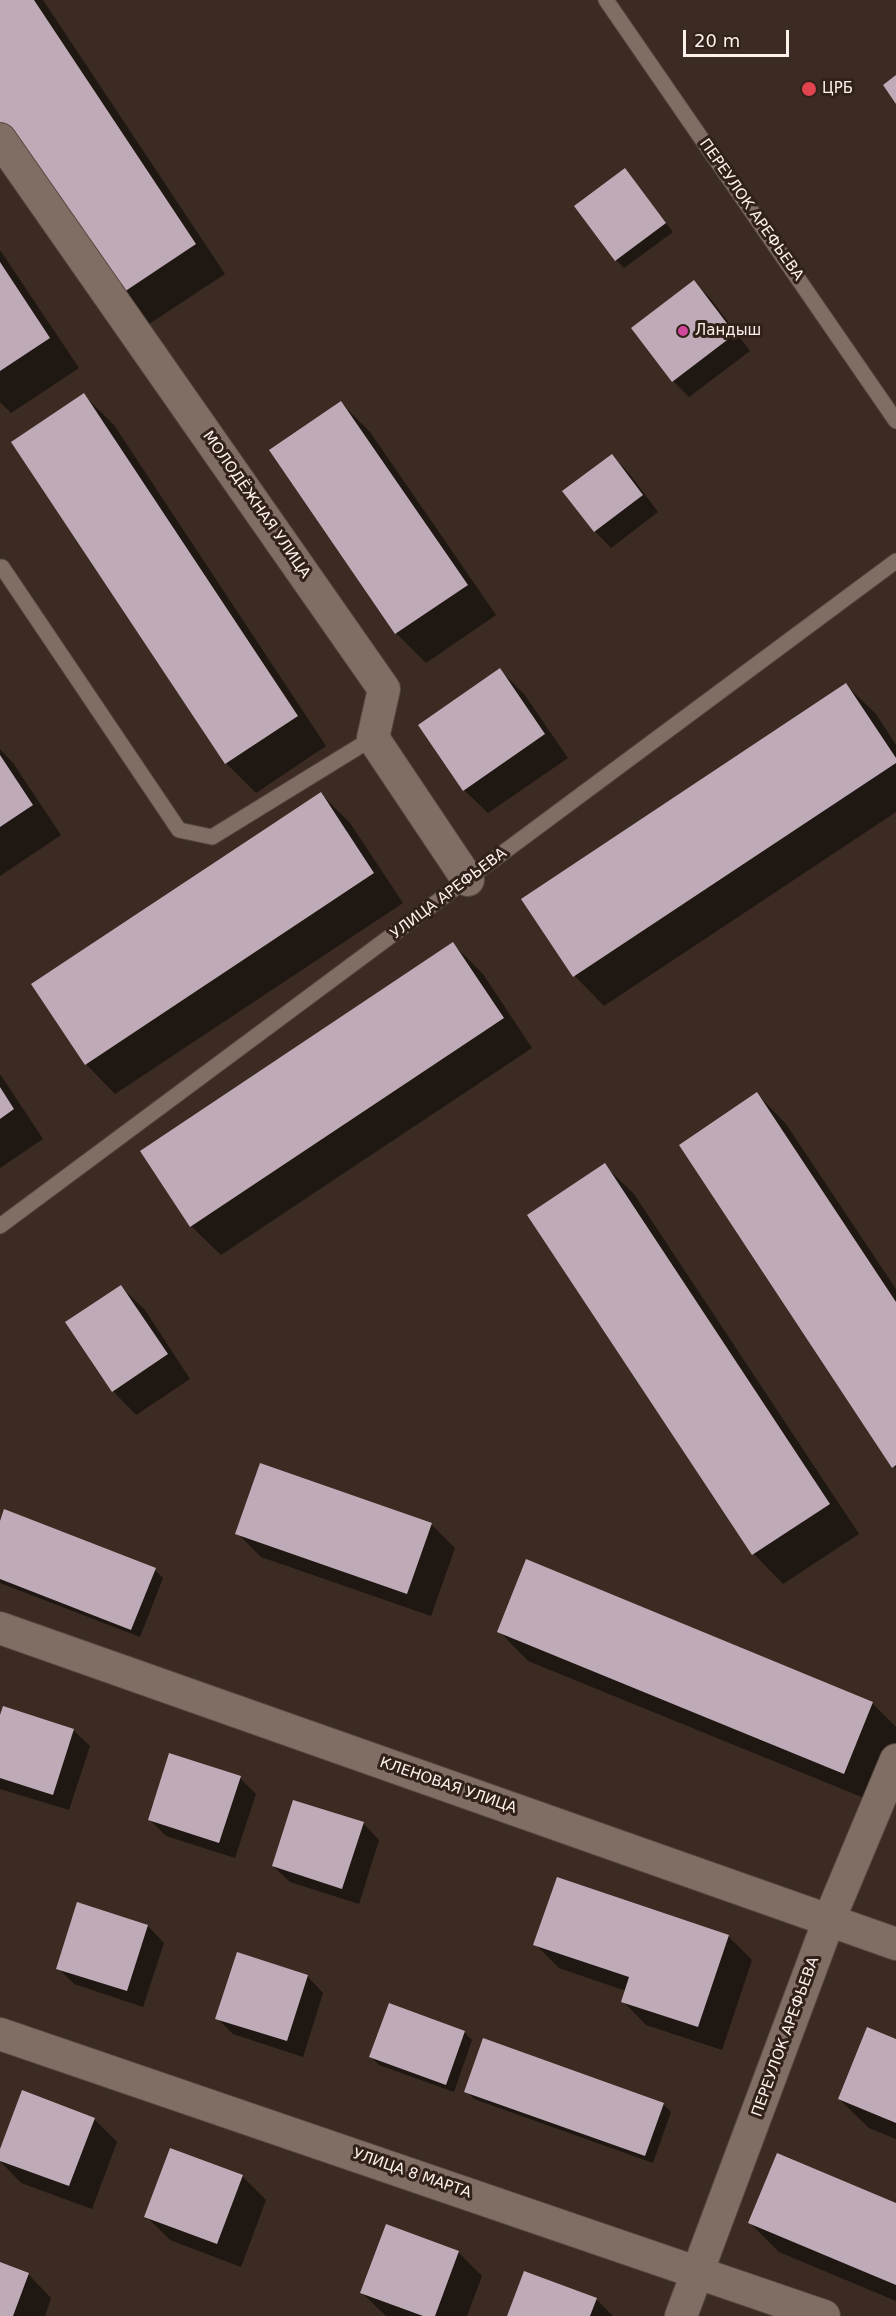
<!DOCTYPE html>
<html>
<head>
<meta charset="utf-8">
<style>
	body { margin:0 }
	#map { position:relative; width:896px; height:2316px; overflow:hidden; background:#3b2b22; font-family:"DejaVu Sans",sans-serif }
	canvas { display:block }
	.scale { position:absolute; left:683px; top:30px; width:106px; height:27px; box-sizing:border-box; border:3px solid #fcf1eb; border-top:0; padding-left:8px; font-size:18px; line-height:21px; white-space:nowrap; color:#fcf1eb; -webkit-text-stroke:4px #312119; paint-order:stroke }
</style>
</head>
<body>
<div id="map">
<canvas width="896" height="2316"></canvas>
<div class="scale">20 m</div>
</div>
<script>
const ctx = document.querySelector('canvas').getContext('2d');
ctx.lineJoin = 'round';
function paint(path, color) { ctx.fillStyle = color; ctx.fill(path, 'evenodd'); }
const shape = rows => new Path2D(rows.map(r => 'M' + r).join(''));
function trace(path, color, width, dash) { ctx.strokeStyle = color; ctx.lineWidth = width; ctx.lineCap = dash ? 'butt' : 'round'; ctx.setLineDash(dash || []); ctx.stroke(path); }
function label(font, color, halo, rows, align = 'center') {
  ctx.font = font + ' "DejaVu Sans",sans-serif'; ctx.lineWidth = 6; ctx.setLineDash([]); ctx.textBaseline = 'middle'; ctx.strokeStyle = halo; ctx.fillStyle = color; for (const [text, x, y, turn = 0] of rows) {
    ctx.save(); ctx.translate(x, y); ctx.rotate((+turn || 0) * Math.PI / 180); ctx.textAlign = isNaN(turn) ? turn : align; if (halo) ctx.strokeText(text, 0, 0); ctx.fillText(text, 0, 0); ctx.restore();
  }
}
paint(shape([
	[0,0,43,0,225,274,146,326,0,121],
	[625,170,673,232,624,268,616,260],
	[0,250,79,368,11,413,0,402],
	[694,282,710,298,750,351,689,397,673,381],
	[84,395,114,425,326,746,256,793,226,763],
	[341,403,370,432,496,615,426,663,396,633,271,450],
	[612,456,628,472,658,512,611,548,595,531,565,491],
	[500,670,524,694,568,758,488,813,464,790],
	[846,685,876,714,896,745,896,812,604,1006,575,976,523,899],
	[0,749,13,763,61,835,0,876],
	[321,794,350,823,403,903,115,1094,86,1064],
	[453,944,483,974,532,1048,221,1255,191,1226],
	[0,1074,43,1139,0,1168],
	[757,1094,786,1124,896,1289,896,1469],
	[604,1165,634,1194,859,1534,783,1584,754,1554,529,1215],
	[121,1287,145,1310,190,1379,136,1415,113,1391],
	[431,1524,455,1548,431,1616,261,1557,237,1533],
	[0,1525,155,1570,163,1578,140,1637,0,1583],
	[499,1631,872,1703,896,1727,896,1747,874,1802,528,1661],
	[0,1720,73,1730,90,1746,69,1810,0,1789],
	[240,1778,256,1794,235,1858,166,1836,150,1820],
	[363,1823,379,1840,359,1904,290,1882,273,1866],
	[78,1904,148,1926,164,1943,143,2007,74,1984,58,1968],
	[728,1936,752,1960,722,2050,646,2025,623,2001,626,1991,559,1968,535,1944],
	[307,1976,323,1993,303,2057,233,2034,217,2018],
	[464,2032,472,2040,454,2092,379,2065,371,2057],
	[896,2041,896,2139,869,2128,839,2099],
	[466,2091,663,2104,671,2112,653,2163,474,2099],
	[94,2119,117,2142,92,2209,21,2183,0,2161,0,2153],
	[242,2176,266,2200,241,2267,170,2240,146,2216],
	[896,2204,896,2301,779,2252,750,2223],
	[458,2252,482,2276,467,2316,386,2316,362,2293],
	[0,2264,28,2274,51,2298,45,2316,0,2316],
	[596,2299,613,2316,509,2316]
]), '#0007');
paint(shape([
	[0,0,34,0,196,244,115,298,0,124],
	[896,75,896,104,883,85],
	[625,168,666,223,615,261,574,206],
	[0,262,50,338,0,371],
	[694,280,735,334,672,382,631,328],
	[84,393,298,716,225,764,11,442],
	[341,401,468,585,395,634,269,450],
	[612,454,643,495,594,532,562,491],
	[500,668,545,734,463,791,418,725],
	[846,683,896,758,896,763,573,977,521,899],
	[0,755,33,805,0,827],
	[321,792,374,873,85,1065,31,984],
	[453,942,504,1018,190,1227,140,1151],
	[0,1087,14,1109,0,1119],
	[757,1092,896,1302,896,1465,892,1468,679,1145],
	[605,1163,830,1504,752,1555,527,1215],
	[121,1285,168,1354,112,1392,65,1322],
	[260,1463,432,1523,407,1594,235,1534],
	[4,1509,156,1568,131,1630,0,1579,0,1521],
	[526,1559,873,1702,844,1774,497,1632],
	[3,1706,74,1729,53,1795,0,1778,0,1715],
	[169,1753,241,1776,219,1843,148,1820],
	[293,1800,364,1822,342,1889,272,1866],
	[557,1877,729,1935,698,2027,621,2002,629,1977,533,1945],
	[77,1902,148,1925,127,1991,56,1969],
	[237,1952,308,1975,287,2041,215,2019],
	[389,2003,465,2031,446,2085,369,2057],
	[867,2027,896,2039,896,2123,838,2099],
	[483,2038,664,2103,645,2156,464,2092],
	[22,2090,95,2118,69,2186,0,2161,0,2149],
	[170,2148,243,2175,217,2244,144,2217],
	[777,2153,896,2203,896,2285,748,2223],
	[386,2224,459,2251,435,2316,423,2316,360,2293],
	[0,2262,29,2273,13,2316,0,2316],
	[524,2271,597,2298,590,2316,507,2316]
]), '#bfabb8');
const service = shape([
	[606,0,896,421],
	[2,567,179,830,212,837,373,738],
	[0,1226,896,561]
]);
const minor = shape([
	[0,139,384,689,373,738,468,880],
	[0,1628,896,1944],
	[0,2034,824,2316],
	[681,2316,829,1920,896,1760]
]);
trace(service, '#564841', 17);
trace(minor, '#564841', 34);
trace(service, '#806d63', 15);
trace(minor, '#806d63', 32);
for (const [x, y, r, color] of [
	[809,89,8,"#e0444e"],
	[683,331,6,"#d1479c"]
]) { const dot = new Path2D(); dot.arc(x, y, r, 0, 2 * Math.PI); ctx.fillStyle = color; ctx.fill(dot); trace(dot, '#312119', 2); }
label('15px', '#fcf1eb', '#312119', [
	["ЦРБ",822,89],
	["Ландыш",695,331]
], 'left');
label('15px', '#fcf1eb', '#312119', [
	["ПЕРЕУЛОК АРЕФЬЕВА",751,210,55],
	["МОЛОДЁЖНАЯ УЛИЦА",256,505,55],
	["УЛИЦА АРЕФЬЕВА",449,894,-37],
	["КЛЕНОВАЯ УЛИЦА",448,1786,19],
	["ПЕРЕУЛОК АРЕФЬЕВА",786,2037,-70],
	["УЛИЦА 8 МАРТА",412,2174,19]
]);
</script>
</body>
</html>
